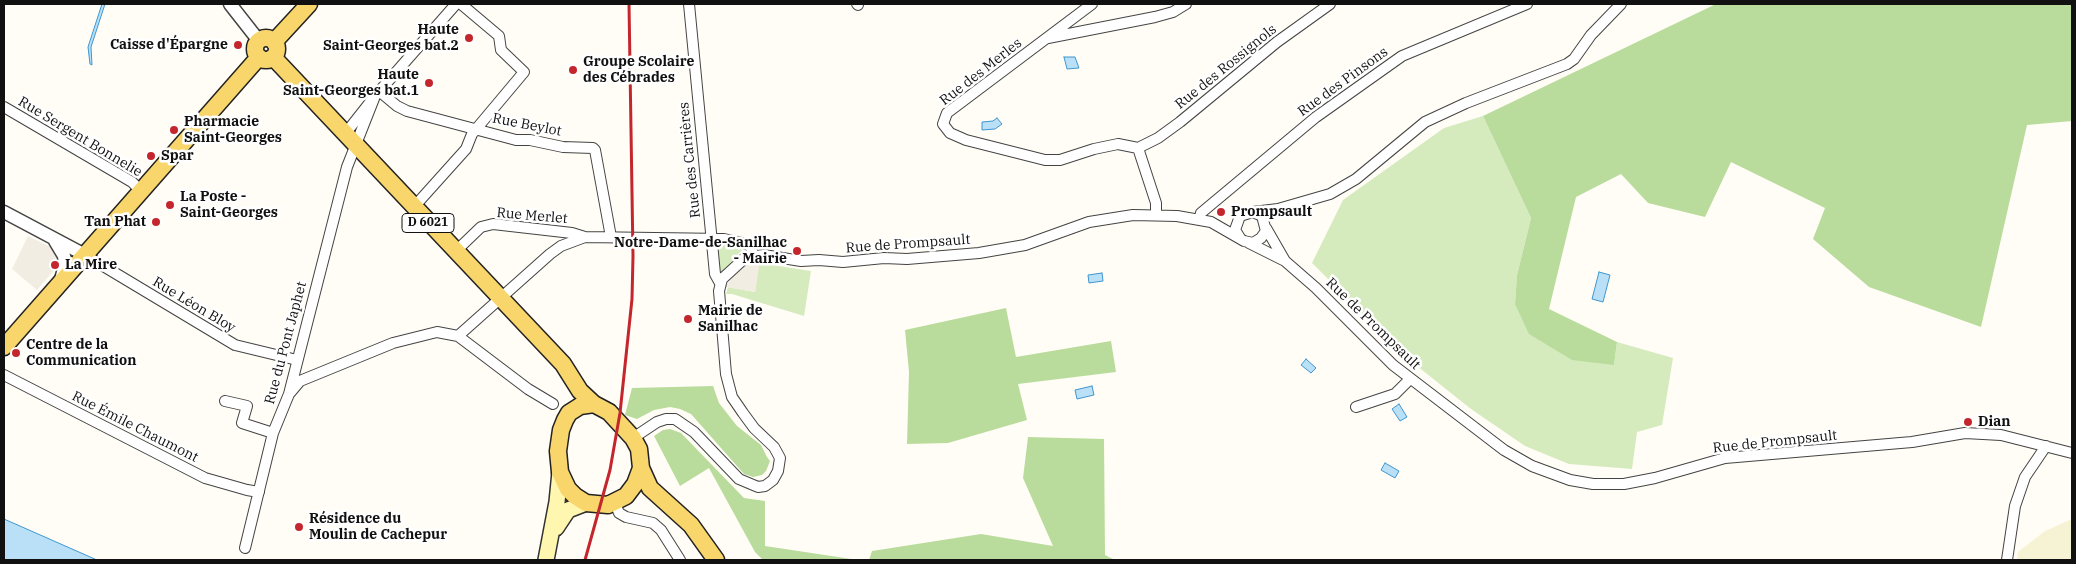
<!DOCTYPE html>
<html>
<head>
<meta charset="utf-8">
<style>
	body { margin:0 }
	#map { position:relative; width:2076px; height:564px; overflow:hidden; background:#fffdf5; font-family:"IBM Plex Serif",serif }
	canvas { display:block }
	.frame { position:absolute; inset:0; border:5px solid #111; pointer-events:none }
</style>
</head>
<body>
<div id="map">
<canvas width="2076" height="564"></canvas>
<div class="frame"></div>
</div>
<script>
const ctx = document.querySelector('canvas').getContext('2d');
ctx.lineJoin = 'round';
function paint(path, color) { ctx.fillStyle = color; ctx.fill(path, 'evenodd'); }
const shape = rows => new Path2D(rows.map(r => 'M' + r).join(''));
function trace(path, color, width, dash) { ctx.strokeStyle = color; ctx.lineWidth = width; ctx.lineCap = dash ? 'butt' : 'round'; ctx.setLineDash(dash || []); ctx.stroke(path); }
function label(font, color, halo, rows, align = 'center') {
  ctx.font = font + ' "IBM Plex Serif",serif'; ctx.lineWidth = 5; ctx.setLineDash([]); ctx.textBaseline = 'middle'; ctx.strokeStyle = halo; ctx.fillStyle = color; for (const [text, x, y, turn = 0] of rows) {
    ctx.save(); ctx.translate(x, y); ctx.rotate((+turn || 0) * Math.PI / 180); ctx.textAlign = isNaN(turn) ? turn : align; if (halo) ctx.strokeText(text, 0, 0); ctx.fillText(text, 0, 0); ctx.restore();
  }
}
paint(shape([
	[2072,519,2072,560,2017,560,2018,552,2045,531]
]), '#f6f3d4');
paint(shape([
	[1483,116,1531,218,1517,275,1515,303,1614,365,1617,342,1673,358,1662,425,1637,432,1632,469,1569,464,1525,446,1471,409,1407,358,1312,263,1343,200,1444,128],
	[724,243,740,246,743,249,721,273,718,269,716,252],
	[759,263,811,271,804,316,732,294,726,294,728,287,755,292]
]), '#d5ebbd');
paint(shape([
	[1716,4,2072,4,2072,121,2027,125,1981,327,1869,287,1813,239,1825,208,1731,162,1705,217,1648,203,1621,174,1576,197,1549,309,1617,342,1614,365,1572,360,1529,334,1515,304,1517,275,1531,218,1483,116],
	[1006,308,1016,357,1111,341,1116,372,1018,384,1027,420,948,443,907,444,909,372,905,330],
	[713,386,719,403,737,426,761,445,767,457,770,461,766,471,762,475,753,477,744,474,691,414,680,409,670,407,654,410,637,419,625,415,632,388],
	[670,429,681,433,744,498,765,501,765,546,858,560,763,560,755,552,709,468,680,486,654,436,663,430],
	[1028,437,1104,439,1105,555,1115,560,869,560,872,551,981,534,1053,546,1023,478]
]), '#b9dc9c');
paint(shape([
	[28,236,67,255,37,290,12,269],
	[751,261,760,261,755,292,725,287,741,266]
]), '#f1ede2');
const water = shape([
	[102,4,105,4,91,47,92,65,90,64,88,47,102,4],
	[1064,57,1075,57,1079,68,1067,69,1064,57],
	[997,118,1002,124,995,129,982,130,982,122,993,121,997,118],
	[1599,272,1610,275,1603,302,1592,299,1599,272],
	[1102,273,1103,281,1089,283,1088,275,1102,273],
	[1306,359,1316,368,1311,373,1301,365,1306,359],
	[1092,386,1094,395,1077,399,1075,390,1092,386],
	[1399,404,1407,417,1400,421,1392,409,1399,404],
	[1385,463,1399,471,1395,478,1381,470,1385,463],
	[4,519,97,560,4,560,4,519]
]);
paint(water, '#b9e0f7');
trace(water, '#3f96cf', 1);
const minor = shape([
	[689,4,715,274,720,283],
	[857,4,858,5],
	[1092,4,947,113,943,124,950,133,966,140,1045,160,1060,160,1094,149,1118,144,1138,148],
	[1048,38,1155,17,1173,12,1186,4],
	[379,91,397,106,407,111,516,140,530,140,563,147,593,148,595,150,611,237],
	[376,95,456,4],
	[4,107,132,182,141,191],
	[1138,148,1158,138,1180,122,1277,42,1330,4],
	[1138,148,1156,203,1156,215],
	[413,208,466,149,472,134,524,72,501,50,499,36,461,4],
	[1253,212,1278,209,1330,194,1356,179,1425,122,1466,103,1567,64,1574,59,1591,35,1621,4],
	[1199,220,1201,213,1316,117,1402,56,1527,4],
	[1266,228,1285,261],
	[1249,243,1285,261,1316,288,1393,365,1504,450,1532,466,1570,480,1593,484,1624,484,1655,478,1725,458,1912,442,1965,433,2001,435,2072,453],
	[456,251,481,227,493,224,572,233,585,237],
	[85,255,235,345,297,360],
	[458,336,528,389,553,404],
	[4,375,205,478,247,490,259,492],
	[289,394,300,381,393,343,437,332,458,336,550,254,561,246,585,237,724,239,747,244,751,247,753,255],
	[225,401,247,406,242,423,273,433],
	[1356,407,1395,394,1410,379],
	[633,438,657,422,666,419,675,419,694,432,739,479,758,487,765,486,773,480,778,471,780,458,774,447,754,428,743,413,732,397,726,374,719,291,722,279,746,257,764,255,801,261,819,260,843,262,884,258,907,259,979,253,1025,245,1089,222,1133,215,1177,216,1211,222,1244,241,1253,243,1261,238,1266,231,1262,216,1253,212,1240,216,1235,230,1240,238],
	[615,503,619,513,626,517,653,523,661,530,680,560],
	[245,548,273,433,289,394,347,167,375,96,345,134],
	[2007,560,2015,506,2025,477,2046,446]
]);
const tertiary = shape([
	[230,4,259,41],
	[4,212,85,255],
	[55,241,64,256,65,265,60,283]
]);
const secondary = shape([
	[556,528,568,510,586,503],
	[546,560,557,502,560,472]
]);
const primary = shape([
	'255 49a11 11 0 1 1 22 0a11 11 0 1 1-22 0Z',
	[274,42,309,4],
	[273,57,563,364,580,391,594,404],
	[4,347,259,57],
	[594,404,609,412,633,438,639,449,641,468,635,484,626,496,608,505,586,503,575,496,568,489,560,472,558,451,561,430,565,420,569,413,580,406,594,404],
	[641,468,650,488,691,525,716,560]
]);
trace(minor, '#444', 12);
trace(tertiary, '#444', 15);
trace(secondary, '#333', 18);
trace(primary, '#222', 19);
trace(minor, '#fff', 10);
trace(tertiary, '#fff', 12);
trace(secondary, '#fff6b0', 15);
trace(primary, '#f9d66b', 16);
trace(shape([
	[585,560,610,470,620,413,632,299,633,256,629,4]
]), '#c4262e', 3);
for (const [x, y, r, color] of [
	[469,38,5,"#c4262e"],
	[238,45,5,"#c4262e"],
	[573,70,5,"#c4262e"],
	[429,83,5,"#c4262e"],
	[174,130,5,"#c4262e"],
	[151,156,5,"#c4262e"],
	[170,205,5,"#c4262e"],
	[1221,212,5,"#c4262e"],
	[156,222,5,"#c4262e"],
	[797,251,5,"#c4262e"],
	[55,265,5,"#c4262e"],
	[688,319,5,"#c4262e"],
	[16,353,5,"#c4262e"],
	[1968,422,5,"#c4262e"],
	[299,527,5,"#c4262e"]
]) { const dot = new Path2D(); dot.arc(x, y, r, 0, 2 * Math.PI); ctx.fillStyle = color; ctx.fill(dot); trace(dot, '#fff', 2); }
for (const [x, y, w] of [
	[428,223,52]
]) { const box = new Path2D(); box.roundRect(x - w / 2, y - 9.5, w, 19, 4); ctx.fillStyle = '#fff'; ctx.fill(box); trace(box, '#111', 1); }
label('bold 12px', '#111', null, [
	["D 6021",428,223]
]);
label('bold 14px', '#111', '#fff', [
	["Haute",459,30,"right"],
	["Saint-Georges bat.2",459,46,"right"],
	["Caisse d'Épargne",228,45,"right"],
	["Groupe Scolaire",583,62],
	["des Cébrades",583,78],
	["Haute",419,75,"right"],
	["Saint-Georges bat.1",419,91,"right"],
	["Pharmacie",184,122],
	["Saint-Georges",184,138],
	["Spar",161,156],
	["La Poste -",180,197],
	["Saint-Georges",180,213],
	["Prompsault",1231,212],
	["Tan Phat",146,222,"right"],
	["Notre-Dame-de-Sanilhac",787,243,"right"],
	["- Mairie",787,259,"right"],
	["La Mire",65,265],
	["Mairie de",698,311],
	["Sanilhac",698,327],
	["Centre de la",26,345],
	["Communication",26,361],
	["Dian",1978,422],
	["Résidence du",309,519],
	["Moulin de Cachepur",309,535]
], 'left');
label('14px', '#111', '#fff', [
	["Rue des Rossignols",1226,67,-39],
	["Rue des Merles",981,72,-38],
	["Rue des Pinsons",1343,82,-36],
	["Rue Beylot",527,125,11],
	["Rue Sergent Bonnelie",80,137,31],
	["Rue des Carrières",690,160,-96],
	["Rue Merlet",532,216,5],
	["Rue de Prompsault",908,244,-4],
	["Rue Léon Bloy",194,305,31],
	["Rue de Prompsault",1373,324,44],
	["Rue du Pont Japhet",286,343,-75],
	["Rue Émile Chaumont",135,427,27],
	["Rue de Prompsault",1775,442,-6]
]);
</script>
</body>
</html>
